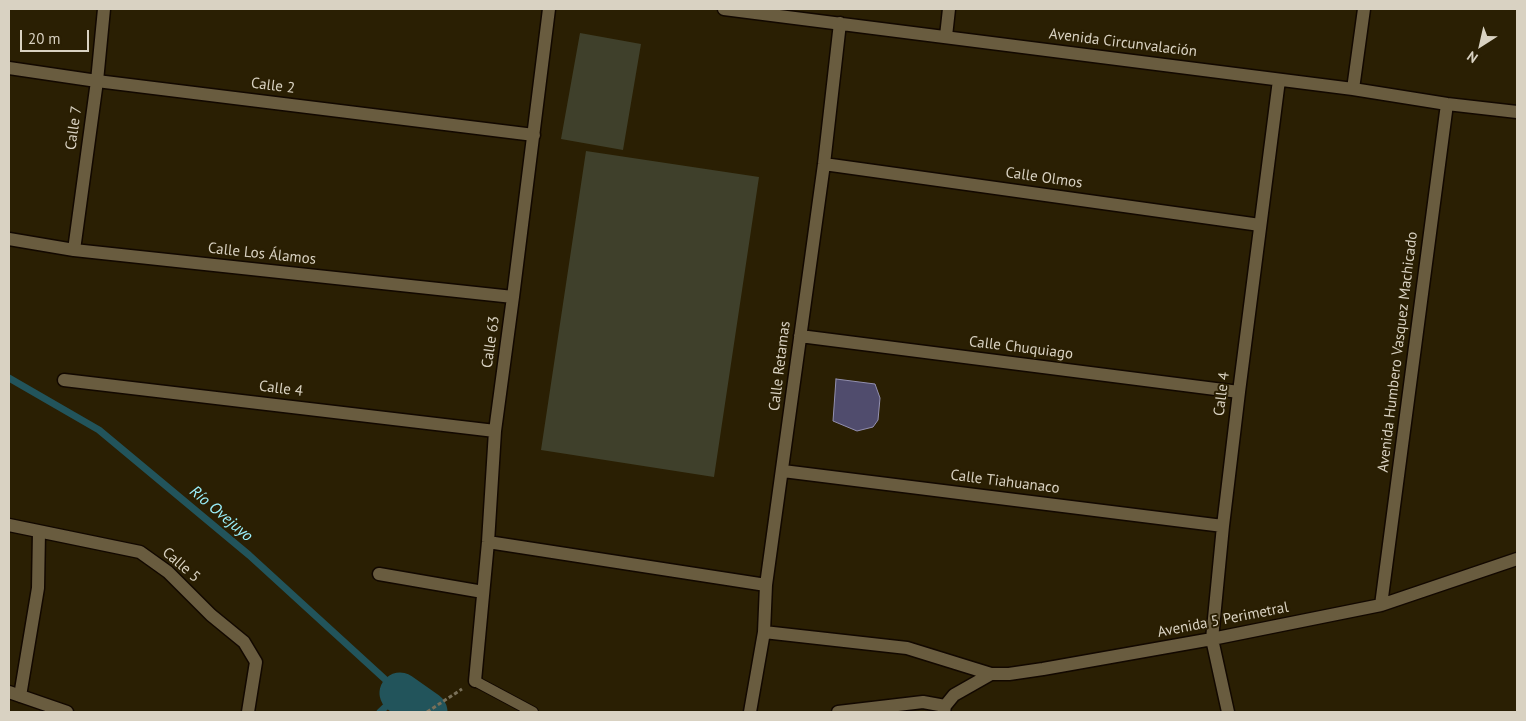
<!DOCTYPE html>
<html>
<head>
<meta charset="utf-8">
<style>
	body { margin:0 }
	#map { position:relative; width:1526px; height:721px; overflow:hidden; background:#2a1f03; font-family:"PT Sans",sans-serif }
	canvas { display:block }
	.frame { position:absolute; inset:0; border:10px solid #d9d2c2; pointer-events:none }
	.north { position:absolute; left:1456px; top:20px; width:50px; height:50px; -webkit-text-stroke:4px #2a1f03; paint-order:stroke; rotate:215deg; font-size:14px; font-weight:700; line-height:20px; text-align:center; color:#d9d2c2 }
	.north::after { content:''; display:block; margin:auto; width:18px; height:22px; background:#d9d2c2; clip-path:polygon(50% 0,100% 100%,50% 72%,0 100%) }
	.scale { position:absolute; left:20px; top:30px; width:69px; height:22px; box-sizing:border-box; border:2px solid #d9d2c2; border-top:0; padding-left:6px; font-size:15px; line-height:18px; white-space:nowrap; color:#d9d2c2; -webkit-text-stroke:4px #2a1f03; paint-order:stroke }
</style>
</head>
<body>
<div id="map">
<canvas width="1526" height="721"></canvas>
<div class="frame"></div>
<div class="north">N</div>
<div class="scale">20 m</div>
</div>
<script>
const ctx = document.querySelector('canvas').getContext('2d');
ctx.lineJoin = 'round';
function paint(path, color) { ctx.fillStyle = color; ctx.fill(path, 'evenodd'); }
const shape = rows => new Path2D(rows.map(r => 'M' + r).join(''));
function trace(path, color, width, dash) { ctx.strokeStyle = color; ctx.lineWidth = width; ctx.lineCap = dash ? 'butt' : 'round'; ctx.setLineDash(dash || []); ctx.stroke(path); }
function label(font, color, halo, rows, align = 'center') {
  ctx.font = font + ' "PT Sans",sans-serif'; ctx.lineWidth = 4; ctx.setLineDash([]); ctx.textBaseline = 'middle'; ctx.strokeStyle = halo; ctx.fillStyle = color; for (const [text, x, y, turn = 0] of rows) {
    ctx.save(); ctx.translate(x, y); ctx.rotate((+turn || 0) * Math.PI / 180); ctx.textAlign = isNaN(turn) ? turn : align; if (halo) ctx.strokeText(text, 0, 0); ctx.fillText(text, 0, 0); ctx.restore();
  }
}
paint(shape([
	[580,33,641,44,623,150,561,139],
	[586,151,759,177,714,477,541,450]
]), '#3f402b');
trace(shape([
	[9,378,99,430,249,555,400,693,380,712]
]), '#22545b', 7);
trace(shape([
	[400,693,427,712]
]), '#22545b', 41);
const building = shape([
	[836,379,875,384,880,398,878,420,873,427,857,431,833,421,836,379]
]);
paint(building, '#504c6d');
trace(building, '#9390b0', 1);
const service = shape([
	[475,681,533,712]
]);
const minor = shape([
	[724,9,1353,89,1447,104,1517,112],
	[946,36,949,9],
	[9,68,97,81,534,135],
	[1353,89,1364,9],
	[824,164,1260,225],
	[9,239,74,250,513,297],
	[74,250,97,81,104,9],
	[800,336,1239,392],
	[64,380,495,431],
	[783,471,1223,526],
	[9,525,140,552,168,572,211,615,244,642,256,662,248,712],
	[488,542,766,585],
	[379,574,483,592],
	[1381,605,1447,104],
	[764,632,907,648,991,674],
	[475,681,488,542,495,431,513,297,549,9],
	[9,692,67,712],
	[20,696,38,588,39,532],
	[750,712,764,632,766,585,824,164,840,23],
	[838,712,923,702,945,706],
	[944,712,945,706,954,695,991,674,1009,674,1043,669,1212,639,1381,605,1517,559],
	[1228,712,1212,639,1223,526,1239,392,1279,80]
]);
trace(service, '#120800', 12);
trace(minor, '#120800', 15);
trace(shape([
	[427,712,462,689]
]), '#797059', 3, [4, 2.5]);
trace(service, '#695c3f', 10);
trace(minor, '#695c3f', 12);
label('15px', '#d9d2c2', '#2a1f03', [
	["Avenida Circunvalación",1123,43,7],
	["Calle 2",273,86,7],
	["Calle 7",74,128,-82],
	["Calle Olmos",1044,178,8],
	["Calle Los Álamos",262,254,6],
	["Calle 63",491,342,-82],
	["Calle Chuquiago",1021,348,7],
	["Avenida Humbero Vasquez Machicado",1398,352,-83],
	["Calle Retamas",780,366,-83],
	["Calle 4",281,389,7],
	["Calle 4",1222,394,-83],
	["Calle Tiahuanaco",1005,482,7],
	["Calle 5",181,565,41],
	["Avenida 5 Perimetral",1223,620,-11]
]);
label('italic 16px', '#9bf1fd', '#2a1f03', [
	["Río Ovejuyo",221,514,40]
]);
</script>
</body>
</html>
